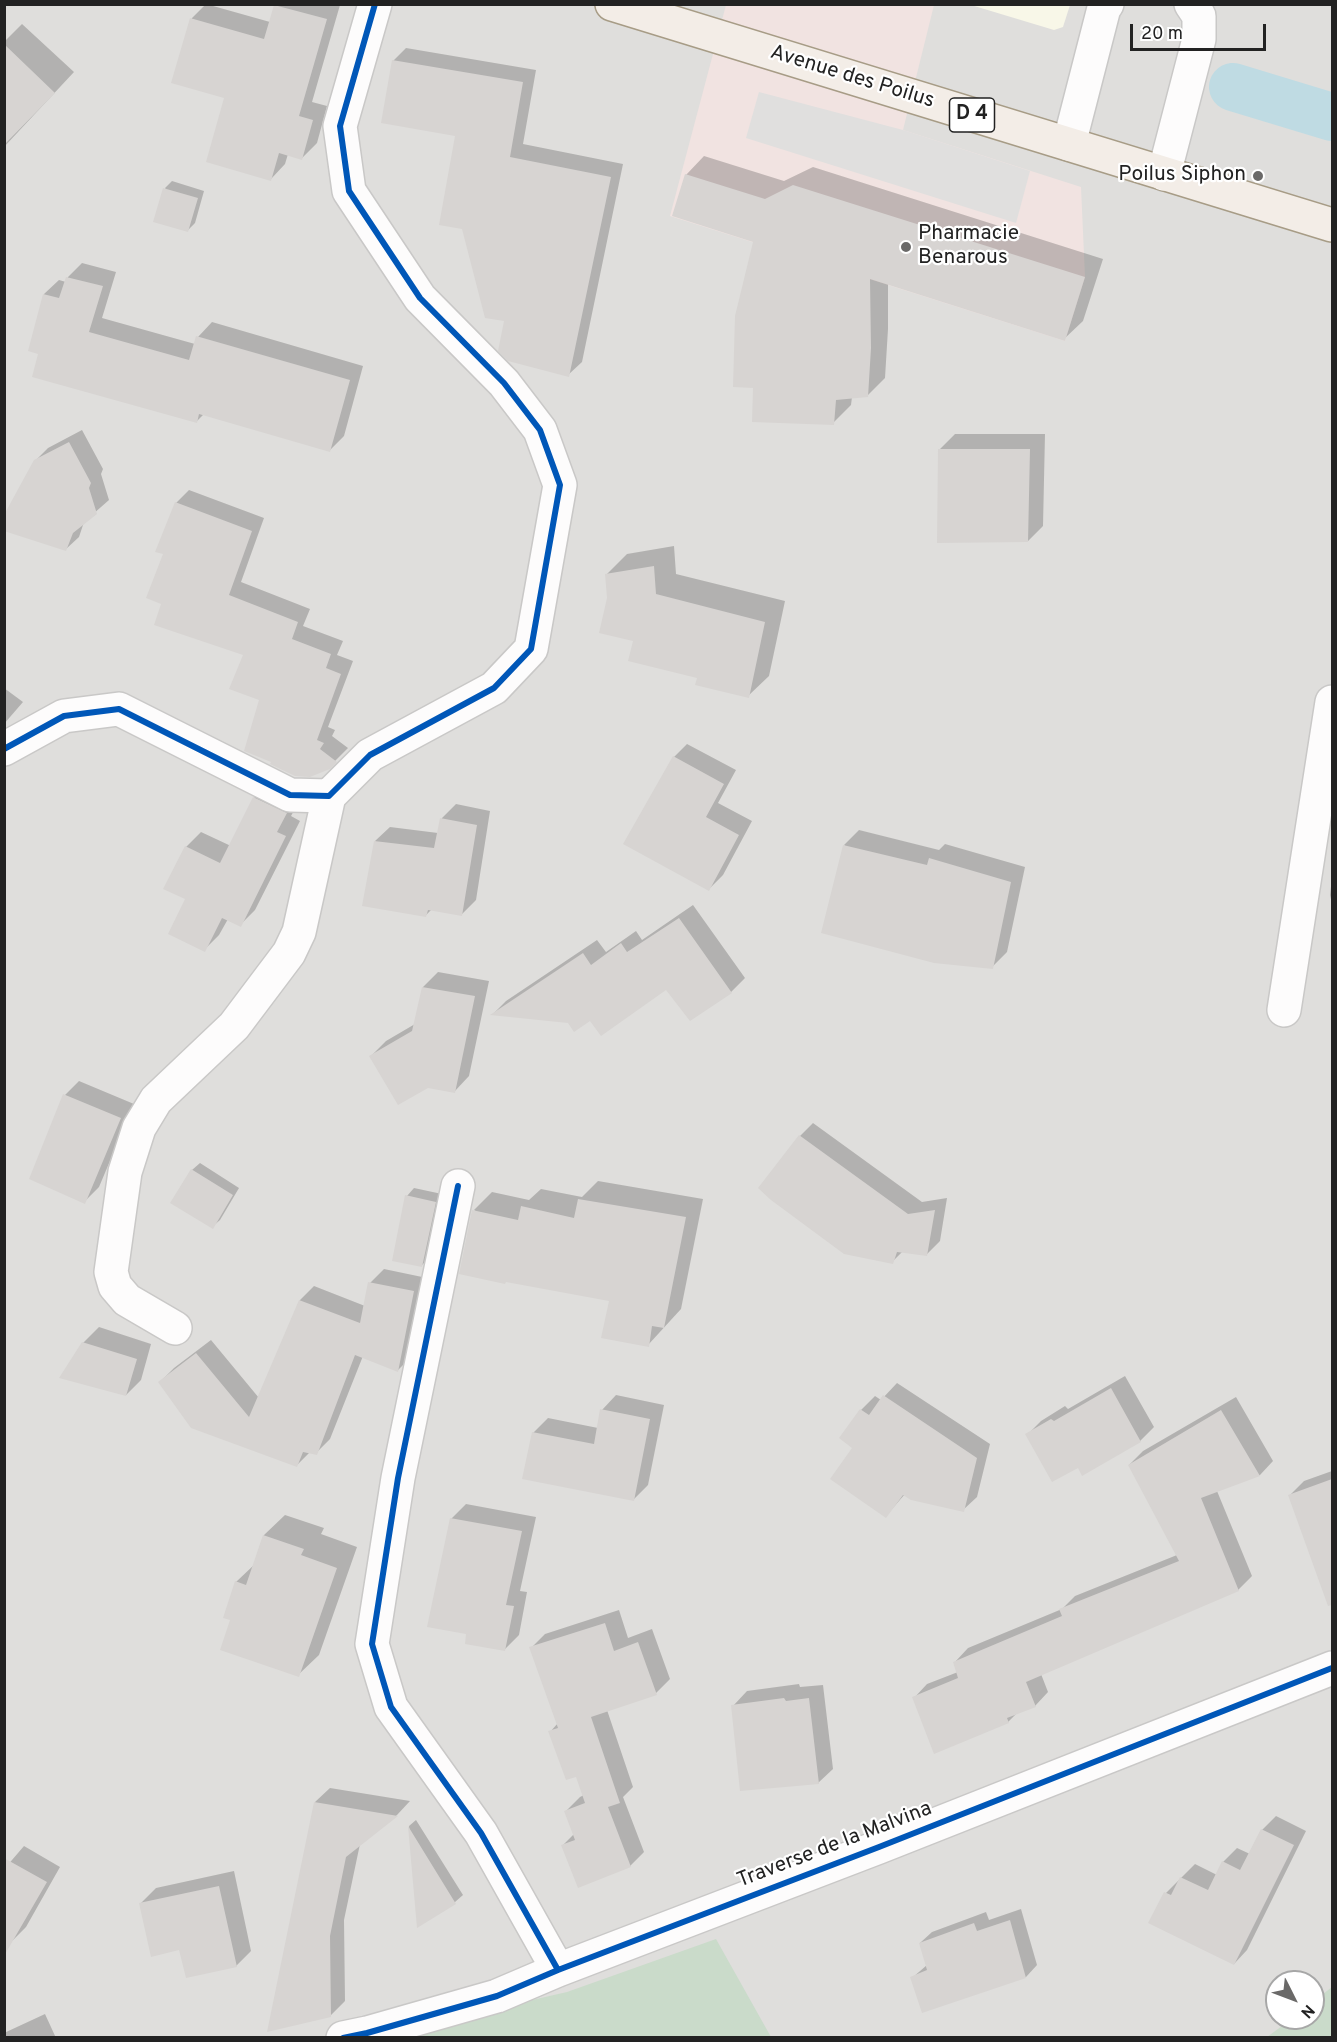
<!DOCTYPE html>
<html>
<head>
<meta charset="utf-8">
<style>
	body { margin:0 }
	#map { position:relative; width:1337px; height:2042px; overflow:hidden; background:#f0eeeb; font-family:Overpass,sans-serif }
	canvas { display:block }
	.frame { position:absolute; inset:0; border:6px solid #222; pointer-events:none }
	.north { position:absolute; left:1265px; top:1970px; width:60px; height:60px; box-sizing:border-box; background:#fff; border:2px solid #a7a7a7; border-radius:50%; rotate:132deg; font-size:16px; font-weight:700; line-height:24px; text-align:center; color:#222 }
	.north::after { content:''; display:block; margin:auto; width:21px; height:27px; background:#6a6968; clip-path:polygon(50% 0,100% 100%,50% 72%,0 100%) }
	.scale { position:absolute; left:1130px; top:24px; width:136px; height:27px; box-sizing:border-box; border:3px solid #222; border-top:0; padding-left:8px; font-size:18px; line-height:21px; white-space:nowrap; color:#222; -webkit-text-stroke:4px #fff; paint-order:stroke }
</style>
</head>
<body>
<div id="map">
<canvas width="1337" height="2042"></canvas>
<div class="frame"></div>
<div class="north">N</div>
<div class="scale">20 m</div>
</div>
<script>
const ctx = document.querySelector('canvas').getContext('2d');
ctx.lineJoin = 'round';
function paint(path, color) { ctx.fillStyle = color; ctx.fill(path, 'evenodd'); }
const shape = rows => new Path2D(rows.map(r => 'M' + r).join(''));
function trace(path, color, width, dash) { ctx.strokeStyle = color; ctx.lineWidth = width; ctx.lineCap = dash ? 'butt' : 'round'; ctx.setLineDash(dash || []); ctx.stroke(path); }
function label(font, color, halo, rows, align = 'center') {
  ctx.font = font + ' Overpass,sans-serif'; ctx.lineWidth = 4.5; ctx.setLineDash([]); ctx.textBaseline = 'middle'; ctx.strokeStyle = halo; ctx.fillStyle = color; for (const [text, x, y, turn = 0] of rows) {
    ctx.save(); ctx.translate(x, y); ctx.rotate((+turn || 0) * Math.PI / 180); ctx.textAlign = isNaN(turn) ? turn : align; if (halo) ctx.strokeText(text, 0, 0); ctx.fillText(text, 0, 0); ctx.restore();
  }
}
paint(shape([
	[5,5,1332,5,1332,2037,5,2038],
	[1277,1982,1313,1982,1313,2018,1277,2018]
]), '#dfdedc');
paint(shape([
	[726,5,934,5,903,130,1081,187,1085,277,1065,341,670,216]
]), '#f1e3e1');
paint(shape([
	[971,5,1070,4,1070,5,1063,27,1054,30]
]), '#f8f7e8');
paint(shape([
	[716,1939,771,2037,366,2038,567,1992],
	[1332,1987,1332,2037,1267,2037,1293,2018,1313,2018,1313,2002]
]), '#cadbca');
paint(shape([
	[759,92,903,130,1030,171,1016,223,746,138]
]), '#e0dfde');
paint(shape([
	[206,4,270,22,276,4,340,5,312,102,327,106,317,143,302,158,288,154,285,164,271,179,226,97,173,82,192,18],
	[22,24,74,72,4,147,4,42],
	[406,48,536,70,523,144,623,164,582,362,568,375,505,319,457,134,393,61],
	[704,156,784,181,813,167,1103,259,1083,321,1064,339,888,283,888,329,885,378,867,396,852,397,851,405,833,423,755,241,686,175],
	[172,181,204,191,195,223,188,230,165,188],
	[82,263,116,272,102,318,195,344,198,337,212,322,363,366,344,436,330,450,204,414,196,422,40,353,44,294,59,280,66,282,68,277],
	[82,430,103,469,101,474,109,500,84,522,79,537,66,549,35,461,48,448],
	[955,434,1045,434,1043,526,1028,541,940,449],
	[189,490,264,518,241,582,310,609,303,626,343,641,337,655,353,661,328,727,335,730,332,736,348,748,329,767,260,699,244,654,163,603,165,553,176,503],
	[674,546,676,574,785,601,769,676,748,696,699,677,635,640,609,598,606,575,627,554],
	[4,688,23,702,4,724],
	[687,744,736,770,718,803,752,821,723,875,709,889,674,757],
	[269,783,301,798,291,816,300,821,255,910,240,925,228,919,219,935,204,950,187,899,186,847,201,832,231,846,254,798],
	[456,804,490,811,476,900,461,915,432,909,426,915,375,841,390,827,438,833,442,818],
	[859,830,939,850,945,844,1025,867,1007,952,992,967,844,845],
	[1332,878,1332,904,1330,895],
	[693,905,745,978,731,992,667,988,591,1019,569,1021,493,1014,506,1001,597,940,606,952,636,931,642,940],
	[438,972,489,981,469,1076,454,1092,371,1056,386,1041,415,1024,423,987],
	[79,1081,134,1104,99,1187,84,1202,65,1095],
	[813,1123,922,1202,947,1198,940,1241,927,1254,903,1251,892,1262,760,1188,800,1136],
	[200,1163,239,1188,220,1220,212,1227,192,1170],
	[598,1181,703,1199,681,1309,648,1345,610,1300,474,1210,492,1192,529,1200,541,1189,582,1197],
	[414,1188,442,1194,429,1258,422,1265,407,1196],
	[384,1269,427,1278,412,1356,398,1370,363,1356,330,1439,316,1453,310,1452,297,1465,160,1382,174,1368,211,1340,259,1398,300,1300,314,1286,365,1306,370,1283],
	[99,1327,151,1344,141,1380,126,1395,83,1343],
	[1125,1376,1154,1427,1140,1441,1082,1474,1078,1465,1027,1435,1041,1421,1065,1406,1068,1409],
	[897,1383,990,1444,977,1497,963,1510,905,1494,886,1516,861,1410,875,1396,881,1400],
	[616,1395,664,1405,648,1485,633,1500,533,1433,548,1418,598,1428,602,1410],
	[1236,1397,1273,1461,1260,1475,1217,1491,1252,1576,1238,1590,1041,1674,1048,1692,1035,1706,1018,1712,1008,1722,914,1698,927,1684,958,1672,955,1662,968,1648,1062,1609,1075,1596,1177,1555,1129,1465,1143,1451],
	[1332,1471,1332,1542,1309,1551,1290,1495,1304,1481],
	[466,1504,536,1517,520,1591,527,1592,519,1635,505,1649,451,1519],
	[285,1515,324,1528,321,1534,357,1547,319,1655,298,1675,232,1619,236,1582,255,1564,264,1535],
	[619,1610,628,1638,652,1629,670,1679,656,1693,607,1710,633,1787,623,1797,644,1852,630,1866,563,1845,574,1834,566,1811,580,1797,584,1795,577,1775,550,1732,558,1723,531,1648,545,1634],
	[799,1684,800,1687,823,1685,833,1769,818,1783,733,1706,747,1691],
	[330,1788,410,1801,397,1815,360,1844,344,1920,345,2001,330,2016,315,1802],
	[1276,1816,1306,1831,1247,1950,1234,1964,1150,1923,1166,1893,1195,1864,1217,1875,1223,1862,1237,1848,1250,1854,1262,1830],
	[416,1820,463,1895,455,1902,418,1925,409,1826],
	[24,1846,60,1867,26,1927,11,1942,6,1867],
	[234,1871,251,1951,236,1966,141,1903,156,1888],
	[1021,1909,1037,1965,1026,1977,912,1978,927,1965,920,1943,932,1932,986,1912,989,1920],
	[45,2014,56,2038,4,2038,4,2033]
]), '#0003');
trace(shape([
	[1233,87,1332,117]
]), '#bfdbe3', 48);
paint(shape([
	[274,5,327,19,299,116,313,120,302,160,279,153,271,181,206,162,224,98,171,83,190,18,264,39],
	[4,44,55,93,4,145],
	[392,60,523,82,510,157,611,177,569,377,508,361,498,351,504,321,485,318,462,229,439,225,455,136,381,123],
	[685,174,765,199,793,185,1085,277,1065,341,870,279,871,348,868,397,836,400,834,425,752,422,753,388,733,387,735,316,753,242,672,216],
	[163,188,198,198,188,232,153,222],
	[66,277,103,286,89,332,189,360,196,336,350,380,330,452,199,414,197,423,32,377,38,354,28,351,43,294,59,298],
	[69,442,91,483,89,488,97,514,73,533,66,551,4,531,4,515,34,460],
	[938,449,1030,449,1028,542,937,543],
	[175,502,252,531,229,595,298,622,292,639,331,654,326,668,341,674,317,740,324,743,320,749,337,762,330,769,310,777,295,776,270,764,271,762,244,751,259,700,229,689,243,655,154,625,161,604,146,598,163,554,155,552],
	[654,566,656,594,765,622,749,698,695,685,697,678,628,661,633,641,599,633,607,598,605,574],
	[673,756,724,784,706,817,739,835,709,891,623,844],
	[253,797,287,813,277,832,286,836,241,927,222,918,205,952,168,934,185,899,163,889,185,846,220,863],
	[440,818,477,825,462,916,428,910,426,917,362,906,374,841,434,848],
	[843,845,927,865,929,858,1011,882,993,969,934,963,821,933],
	[679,918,732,993,690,1021,666,990,601,1036,590,1021,574,1032,568,1023,490,1015,583,953,591,965,621,943,627,952],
	[422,987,475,996,455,1093,428,1088,398,1105,369,1056,412,1031],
	[63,1094,121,1118,85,1204,29,1179],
	[799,1135,908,1214,935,1210,927,1256,897,1252,893,1264,844,1254,771,1200,758,1188],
	[191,1169,233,1195,213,1229,170,1203],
	[405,1195,436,1202,422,1267,392,1261],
	[578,1199,686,1217,664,1328,652,1326,649,1347,601,1338,609,1301,506,1282,505,1284,459,1274,472,1210,518,1220,521,1206,574,1218],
	[368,1282,414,1291,398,1372,355,1355,317,1455,303,1452,297,1467,191,1428,158,1382,196,1353,249,1417,299,1300,360,1323],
	[82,1342,137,1359,126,1396,59,1378],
	[1111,1388,1141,1442,1082,1476,1078,1468,1052,1482,1025,1434,1051,1419,1054,1421],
	[883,1395,977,1458,964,1512,911,1500,903,1495,886,1518,830,1479,852,1448,839,1438,860,1409,869,1415],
	[600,1409,650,1419,634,1501,522,1479,532,1432,594,1444],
	[1221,1410,1260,1476,1201,1498,1239,1591,1026,1682,1036,1707,1007,1718,1009,1723,934,1754,912,1697,958,1678,953,1662,1062,1616,1059,1609,1179,1561,1128,1465],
	[1332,1479,1332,1605,1328,1606,1288,1495],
	[450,1518,522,1531,506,1605,514,1606,505,1651,465,1644,466,1634,427,1627],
	[263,1535,304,1549,301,1555,337,1568,299,1677,220,1650,230,1620,223,1618,235,1581,246,1585],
	[605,1623,614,1651,638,1642,657,1695,591,1717,620,1803,608,1807,631,1867,578,1888,561,1845,575,1840,564,1811,585,1803,576,1777,566,1780,548,1731,558,1728,529,1647],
	[784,1698,786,1701,809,1698,819,1784,740,1791,731,1705],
	[314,1802,398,1816,346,1857,330,1936,331,2017,267,2032],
	[408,1826,456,1904,417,1928],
	[1261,1829,1294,1845,1234,1965,1148,1923,1164,1892,1171,1895,1180,1877,1208,1890,1222,1861,1240,1870],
	[4,1858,47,1882,4,1956],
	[219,1886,237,1967,186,1978,179,1950,151,1957,139,1903],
	[1010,1920,1026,1978,922,2013,910,1977,927,1970,919,1943,974,1923,977,1931]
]), '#d7d4d2');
const minor = shape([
	[1069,144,1104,8,1107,4],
	[1164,174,1199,39,1199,16,1191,4],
	[4,749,64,716,119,709,290,795,329,796,370,755,494,688,531,649,560,485,540,430,504,383,420,298,349,191,340,126,375,4],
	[1284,1010,1332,702],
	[458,1186,398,1478,372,1644,391,1707,481,1833,558,1970],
	[175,1328,127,1300,115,1286,111,1272,125,1172,139,1128,156,1100,234,1026,289,953,299,932,329,796],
	[343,2038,367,2033,497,1996,558,1970,879,1847,1332,1668]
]);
const major = shape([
	[612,4,1332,225]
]);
trace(minor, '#c9c8c7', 36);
trace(major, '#a79c86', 36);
trace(minor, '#fdfcfc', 33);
trace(major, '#f3ede7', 33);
trace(shape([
	[4,749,64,716,119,709,290,795,329,796,370,755,494,688,531,649,560,485,540,430,504,383,420,298,349,191,340,126,375,4],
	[458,1186,398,1478,372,1644,391,1707,481,1833,558,1970],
	[343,2038,367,2033,497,1996,558,1970,879,1847,1332,1668]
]), '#0057b8', 6);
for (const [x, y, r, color] of [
	[1258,176,6,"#6a6968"],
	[906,247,6,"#6a6968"]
]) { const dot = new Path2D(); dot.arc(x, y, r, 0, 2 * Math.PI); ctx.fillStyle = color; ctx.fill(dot); trace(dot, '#fff', 2); }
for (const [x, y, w] of [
	[972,115,45]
]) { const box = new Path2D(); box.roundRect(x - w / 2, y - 17, w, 34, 4.5); ctx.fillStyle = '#fff'; ctx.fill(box); trace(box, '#222', 1.5); }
label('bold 20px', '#222', null, [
	["D 4",972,115]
]);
label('21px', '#222', '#fff', [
	["Avenue des Poilus",852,78,17],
	["Traverse de la Malvina",835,1846,-21]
]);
label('21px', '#222', '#fff', [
	["Poilus Siphon",1246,176],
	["Pharmacie",918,235,"left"],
	["Benarous",918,259,"left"]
], 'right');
</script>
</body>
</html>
